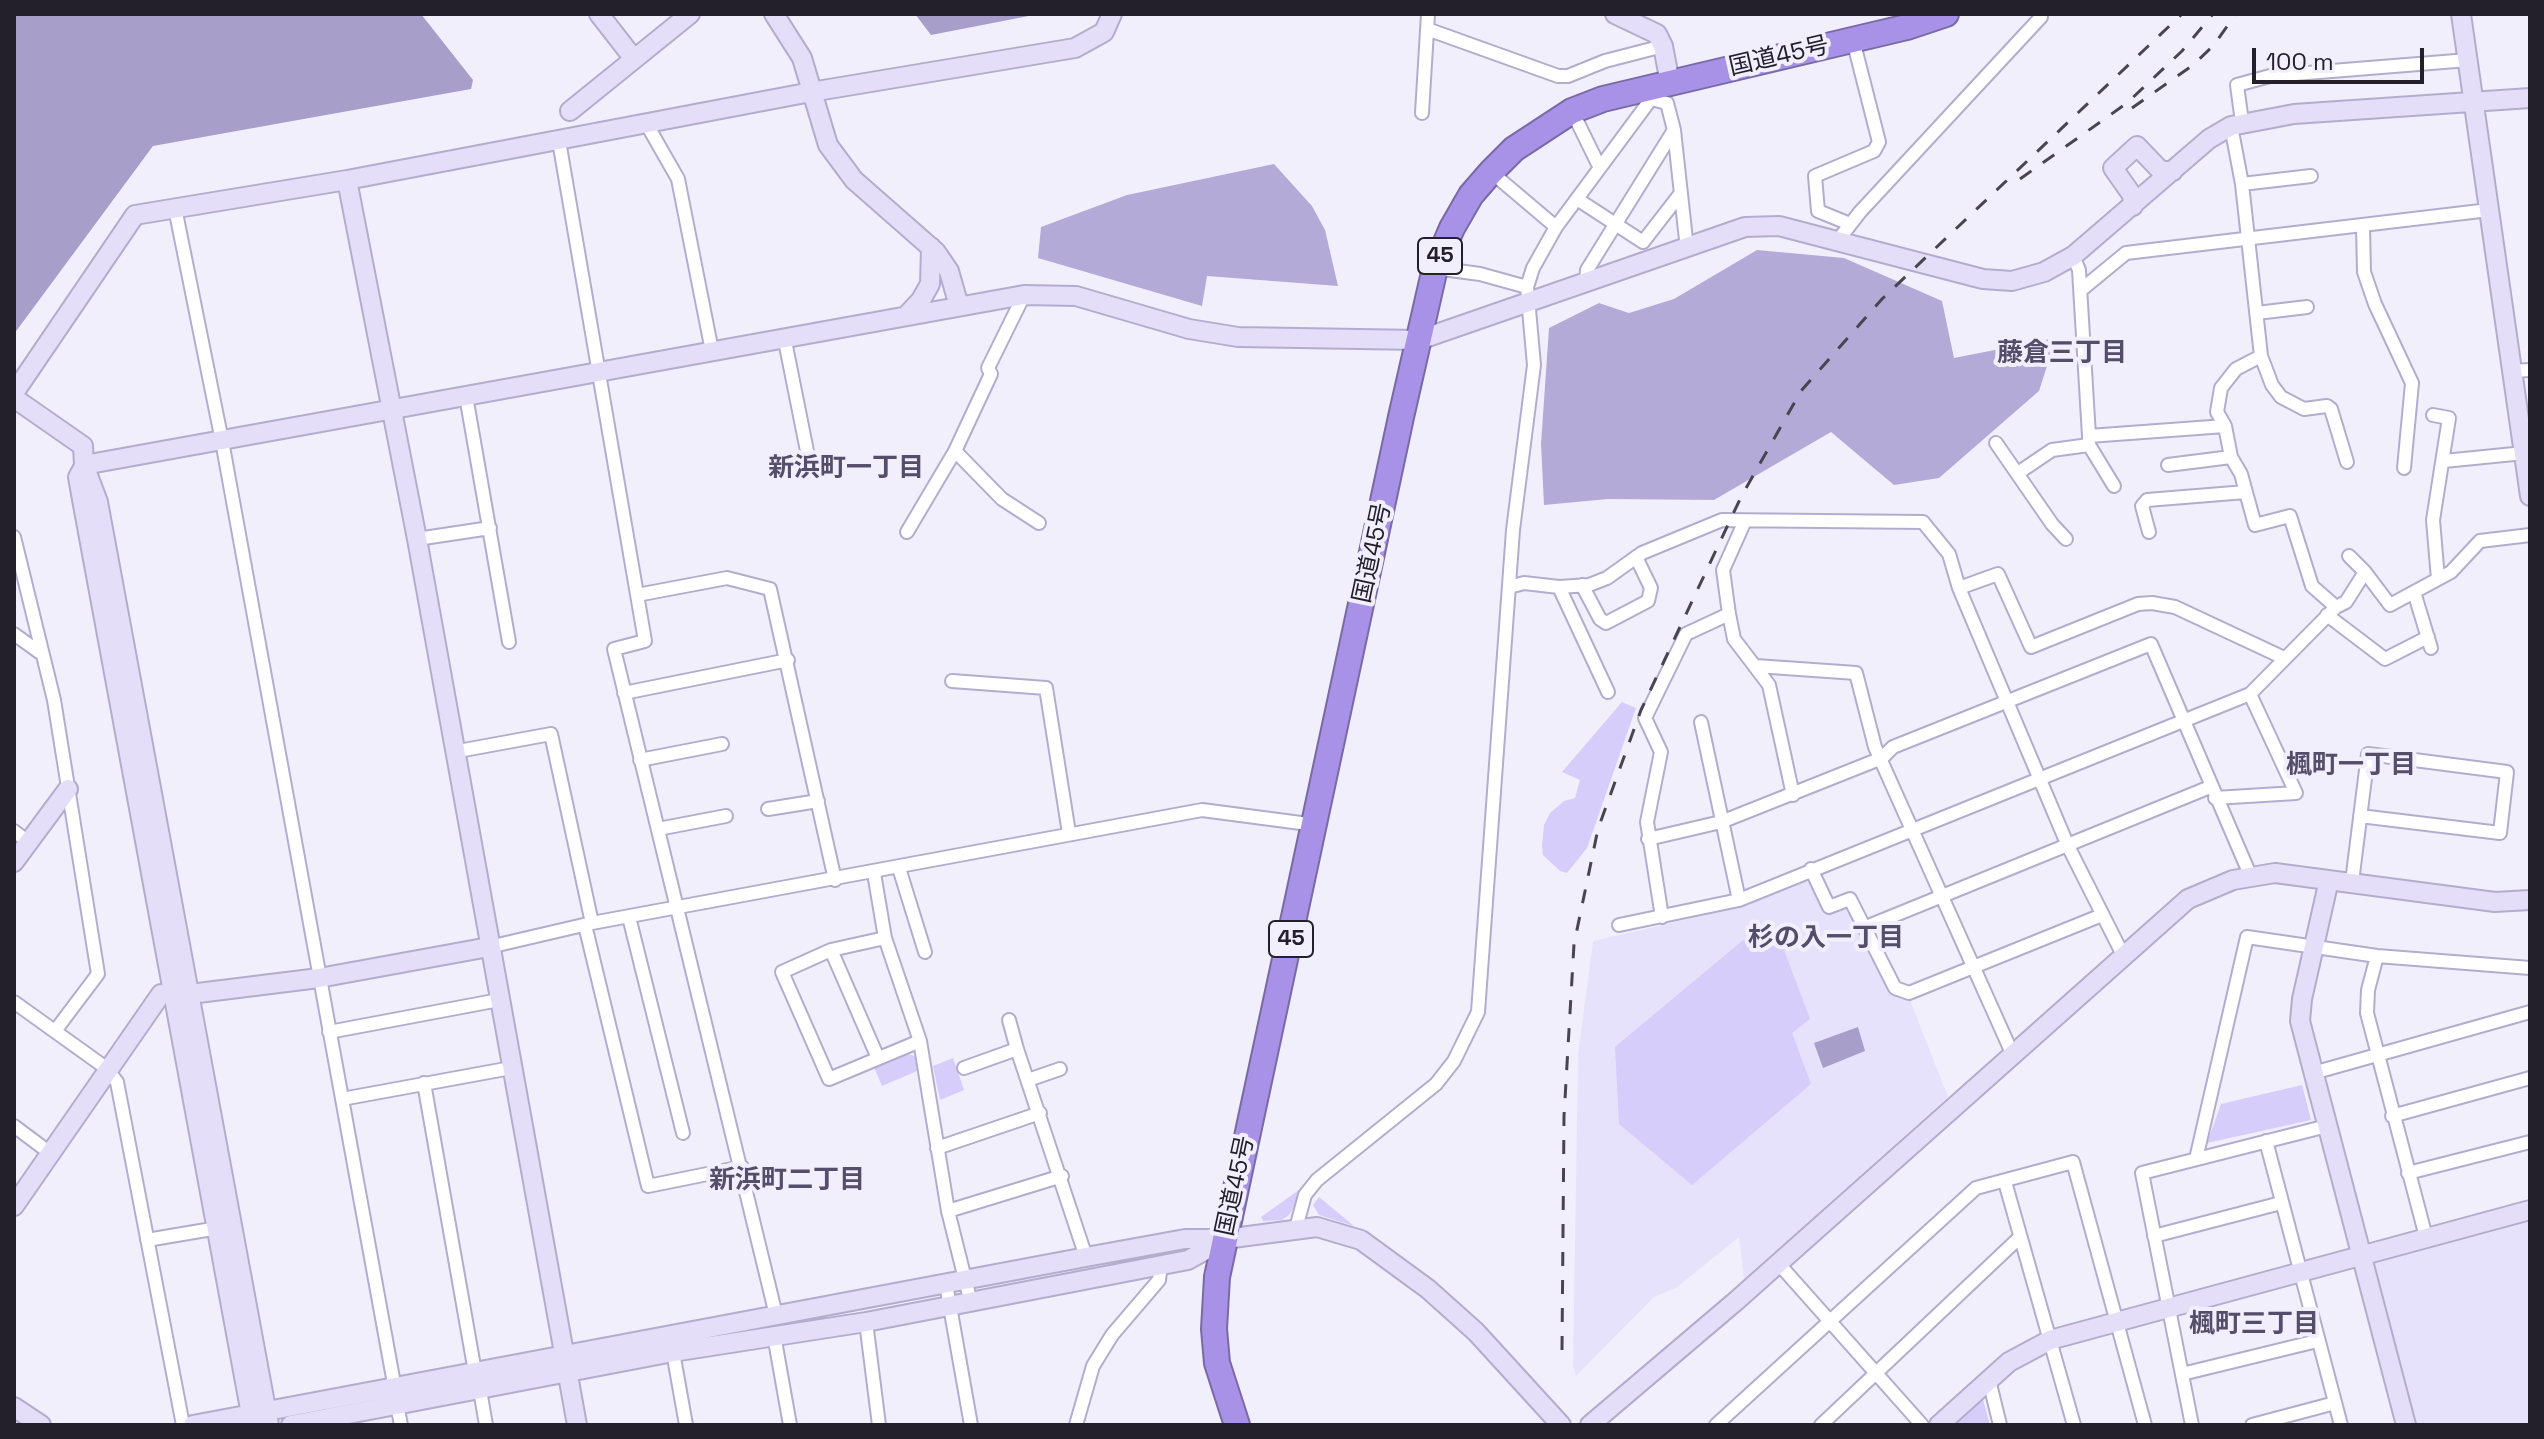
<!DOCTYPE html>
<html>
<head>
<meta charset="utf-8">
<style>
	body { margin:0 }
	#map { position:relative; width:2544px; height:1439px; overflow:hidden; background:#f2effd; font-family:"Space Grotesk",sans-serif }
	canvas { display:block }
	.frame { position:absolute; inset:0; border:16px solid #23202c; pointer-events:none }
	.scale { position:absolute; left:2252px; top:48px; width:172px; height:36px; box-sizing:border-box; border:4px solid #23202c; border-top:0; padding-left:10px; font-size:24px; line-height:28px; white-space:nowrap; color:#23202c; -webkit-text-stroke:6px #f2effd; paint-order:stroke }
</style>
</head>
<body>
<div id="map">
<canvas width="2544" height="1439"></canvas>
<div class="frame"></div>
<div class="scale">100 m</div>
</div>
<script>
const ctx = document.querySelector('canvas').getContext('2d');
ctx.lineJoin = 'round';
function paint(path, color) { ctx.fillStyle = color; ctx.fill(path, 'evenodd'); }
const shape = rows => new Path2D(rows.map(r => 'M' + r).join(''));
function trace(path, color, width, dash) { ctx.strokeStyle = color; ctx.lineWidth = width; ctx.lineCap = dash ? 'butt' : 'round'; ctx.setLineDash(dash || []); ctx.stroke(path); }
function label(font, color, halo, rows, align = 'center') {
  ctx.font = font + ' "Space Grotesk","Noto Sans JP",sans-serif'; ctx.lineWidth = 8; ctx.setLineDash([]); ctx.textBaseline = 'middle'; ctx.strokeStyle = halo; ctx.fillStyle = color; for (const [text, x, y, turn = 0] of rows) {
    ctx.save(); ctx.translate(x, y); ctx.rotate((+turn || 0) * Math.PI / 180); ctx.textAlign = isNaN(turn) ? turn : align; if (halo) ctx.strokeText(text, 0, 0); ctx.fillText(text, 0, 0); ctx.restore();
  }
}
paint(shape([
	[1803,881,1811,883,1824,915,1844,908,1852,910,1891,993,1910,1000,1948,1097,1744,1279,1739,1237,1676,1288,1654,1297,1576,1376,1573,1366,1578,1055,1593,941,1749,905],
	[2530,1217,2530,1425,2415,1425,2372,1267,2378,1256]
]), '#e7e2fb');
paint(shape([
	[1622,702,1636,708,1587,848,1567,873,1560,871,1543,855,1542,846,1544,825,1550,813,1564,801,1575,798,1580,780,1562,772],
	[1748,936,1784,950,1810,1019,1792,1033,1811,1084,1692,1185,1619,1124,1615,1047],
	[904,1053,915,1056,917,1071,882,1086,874,1067],
	[953,1058,964,1090,940,1100,933,1066],
	[2302,1085,2311,1120,2207,1143,2221,1104],
	[1299,1190,1301,1193,1290,1214,1282,1220,1263,1221,1261,1217],
	[1319,1197,1354,1226,1319,1215,1313,1205],
	[1982,1396,1990,1425,1948,1425]
]), '#d6cdfa');
paint(shape([
	[1274,164,1312,206,1325,230,1338,286,1207,276,1202,306,1038,258,1041,227,1127,195],
	[1757,250,1844,258,1942,301,1954,358,2056,338,2039,391,1939,478,1894,485,1831,432,1714,500,1608,499,1544,505,1541,444,1549,328,1599,303,1629,313,1674,299]
]), '#b4aad7');
paint(shape([
	[14,14,421,14,473,80,471,89,153,146,14,334],
	[915,14,1039,14,931,35],
	[1858,1027,1865,1051,1823,1068,1814,1043]
]), '#a79eca');
const street = shape([
	[1427,29,1558,76,1568,76,1605,61,1663,46],
	[1651,99,1667,103,1674,130,1687,249],
	[1572,111,1599,166],
	[1422,113,1428,14],
	[2242,122,2237,85,2270,76,2468,60],
	[646,123,678,179,712,351],
	[559,141,645,641,614,649,776,1315],
	[1491,172,1556,227],
	[2242,184,2311,176],
	[1577,199,1643,242,1681,193],
	[175,208,222,441,395,1389],
	[1850,224,1818,211,1815,176,1874,151,1879,142,1853,40],
	[2363,226,2364,272,2375,304,2412,383,2404,468],
	[1839,239,1860,212,2041,17],
	[2073,256,2079,270,2089,436,2225,426],
	[1435,268,1480,274,1527,287],
	[1586,284,1587,270,1674,130],
	[2081,290,2126,253,2489,210],
	[2257,313,2307,307],
	[784,336,809,461],
	[2261,356,2272,385,2281,397,2304,409,2327,406,2331,409,2347,462],
	[2512,371,2530,370],
	[466,396,509,642],
	[2433,415,2449,418,2433,520,2438,579],
	[1996,443,2052,524,2066,539],
	[2089,445,2114,486],
	[955,451,1002,499,1039,523],
	[2444,461,2524,453],
	[2168,465,2231,457],
	[2018,473,2052,450,2089,445,2089,436],
	[1744,523,1723,570,1729,614,1734,639,1769,685,1793,795],
	[907,532,955,451,991,374,988,368,1024,295],
	[2149,532,2142,506,2147,500,2246,492],
	[14,537,54,700,98,974,55,1031],
	[417,539,490,528],
	[2365,572,2390,605,2451,572,2480,541,2530,535],
	[1582,585,1600,619,1606,623,1648,601,1651,588,1636,557],
	[1509,587,1524,583,1559,587,1589,585,1607,578,1642,553,1722,520,1923,522,1949,554,1959,588,2068,846,2124,957],
	[1559,587,1608,692],
	[1959,588,1998,574,2031,647,2138,604,2152,603,2175,607,2284,658],
	[2414,592,2431,648],
	[637,595,727,578,770,589,835,880],
	[2336,607,2346,602,2365,572,2349,556],
	[2327,615,2385,659,2428,637],
	[14,634,39,652],
	[1756,666,1856,673,1875,747,2012,1053],
	[952,681,1046,688,1069,833],
	[624,693,788,660],
	[1701,722,1739,900],
	[453,752,551,734,592,923],
	[640,760,722,744],
	[2215,798,2296,793,2250,694],
	[768,809,818,801],
	[658,829,726,816],
	[14,831,27,841],
	[1648,839,1721,822,1882,758,1893,747,2151,644,2251,877],
	[899,868,925,952],
	[1811,869,1829,907,1850,899,1895,988,1909,993,2102,915],
	[874,873,885,938,920,1041,948,1211,971,1303],
	[2352,883,2353,874,2368,754,2507,772,2500,833,2360,816],
	[629,917,683,1133],
	[1662,917,1647,822,1661,752,1645,718,1686,634,1729,614],
	[585,925,648,1186,742,1167],
	[1619,925,1739,900,2250,694,2336,607,2312,586,2290,516,2255,525,2241,474,2231,457,2225,426,2217,412,2221,388,2236,369,2261,356,2242,184,2231,126],
	[1866,927,2210,787],
	[885,938,831,950,782,972,829,1079,920,1041],
	[489,947,592,923,1202,810,1316,825],
	[831,950,878,1058],
	[2377,956,2368,990,2367,1013,2426,1237],
	[14,1002,106,1068,117,1082,183,1425],
	[1009,1020,1017,1049],
	[329,1032,499,1000],
	[964,1068,1017,1049,1086,1257],
	[2313,1073,2530,1012],
	[1028,1080,1060,1069],
	[424,1083,475,1372],
	[342,1099,511,1068],
	[2392,1116,2530,1078],
	[14,1126,50,1153],
	[2266,1141,2341,1425],
	[937,1148,1040,1113],
	[2196,1159,2247,937,2377,956,2530,968],
	[2408,1173,2530,1142],
	[2005,1182,2074,1425],
	[948,1211,1062,1176],
	[1296,1228,1305,1195,1317,1180,1436,1084,1454,1061,1478,1012,1513,530,1534,365,1527,287,1533,268,1556,227,1651,99,1648,87],
	[2154,1236,2281,1203],
	[147,1240,218,1228],
	[1779,1264,1922,1425],
	[946,1284,971,1425],
	[866,1322,879,1425],
	[774,1335,790,1425],
	[673,1352,686,1425],
	[2182,1374,2317,1341],
	[1989,1380,2000,1425],
	[480,1390,486,1425],
	[397,1405,401,1425],
	[1076,1425,1093,1366,1112,1335,1159,1280,1161,1265],
	[1716,1425,1976,1188,2073,1162,2145,1425],
	[1821,1425,2020,1237],
	[2192,1425,2142,1173,2327,1126],
	[2252,1425,2335,1403]
]);
const secondary = shape([
	[599,14,634,59],
	[774,14,802,58,828,145,854,180,936,252,949,271,959,306],
	[1615,14,1657,34,1663,46,1670,83],
	[2461,14,2530,496],
	[570,111,690,14],
	[347,180,417,539,577,1425],
	[2133,206,2132,195,2113,168,2137,146,2161,171,2173,171],
	[907,315,921,300,930,284,931,247],
	[14,393,135,215,347,180,811,92,1075,48,1104,32,1112,14],
	[14,398,83,446,84,465,98,502,269,1425],
	[84,465,1024,295,1076,296,1189,329,1238,337,1419,340,1745,227,1779,226,1983,279,2012,281,2044,272,2073,256,2209,139,2231,126,2294,114,2530,98],
	[83,468,78,477,83,505,253,1425],
	[14,862,68,789],
	[2329,880,2302,999,2300,1021,2406,1425],
	[14,1206,161,994,190,994,319,978,489,947],
	[14,1407,41,1425],
	[193,1425,1086,1257,1185,1239,1225,1239,1317,1227,1361,1240,1428,1289,1476,1332,1561,1425],
	[291,1425,673,1352,866,1322,1188,1260,1222,1241],
	[1590,1425,1736,1301,2188,899,2233,880,2275,873,2495,902,2530,900],
	[1939,1425,2009,1362,2050,1340,2530,1210]
]);
const highway = shape([
	[1237,1425,1217,1363,1214,1329,1217,1277,1401,417,1435,268,1452,228,1471,195,1491,172,1514,149,1572,111,1603,99,1907,27,1946,14]
]);
trace(street, '#b3adcd', 16);
trace(secondary, '#b3adcd', 22);
trace(highway, '#796aa6', 28);
trace(street, '#fff', 12);
trace(secondary, '#e5def8', 18);
trace(highway, '#a892e8', 24);
trace(shape([
	[2132,108,2193,65,2213,46,2236,14],
	[2020,179,2127,103,2182,51,2213,14],
	[1562,1350,1564,1116,1574,944,1598,829,1641,710,1741,497,1801,391,1882,299,2182,14]
]), '#484551', 3, [14, 14]);
for (const [x, y, w] of [
	[1440,256,44],
	[1291,939,44]
]) { const box = new Path2D(); box.roundRect(x - w / 2, y - 18, w, 36, 6); ctx.fillStyle = '#f2effd'; ctx.fill(box); trace(box, '#23202c', 2); }
label('bold 22px', '#23202c', null, [
	["45",1440,256],
	["45",1291,939]
]);
label('24px', '#23202c', '#f2effd', [
	["国道45号",1779,57,-13],
	["国道45号",1373,553,-78],
	["国道45号",1236,1186,-78]
]);
label('bold 26px', '#544e6b', '#f2effd', [
	["藤倉三丁目",2062,354],
	["新浜町一丁目",846,469],
	["楓町一丁目",2351,766],
	["杉の入一丁目",1826,939],
	["新浜町二丁目",787,1181],
	["楓町三丁目",2254,1325]
]);
</script>
</body>
</html>
